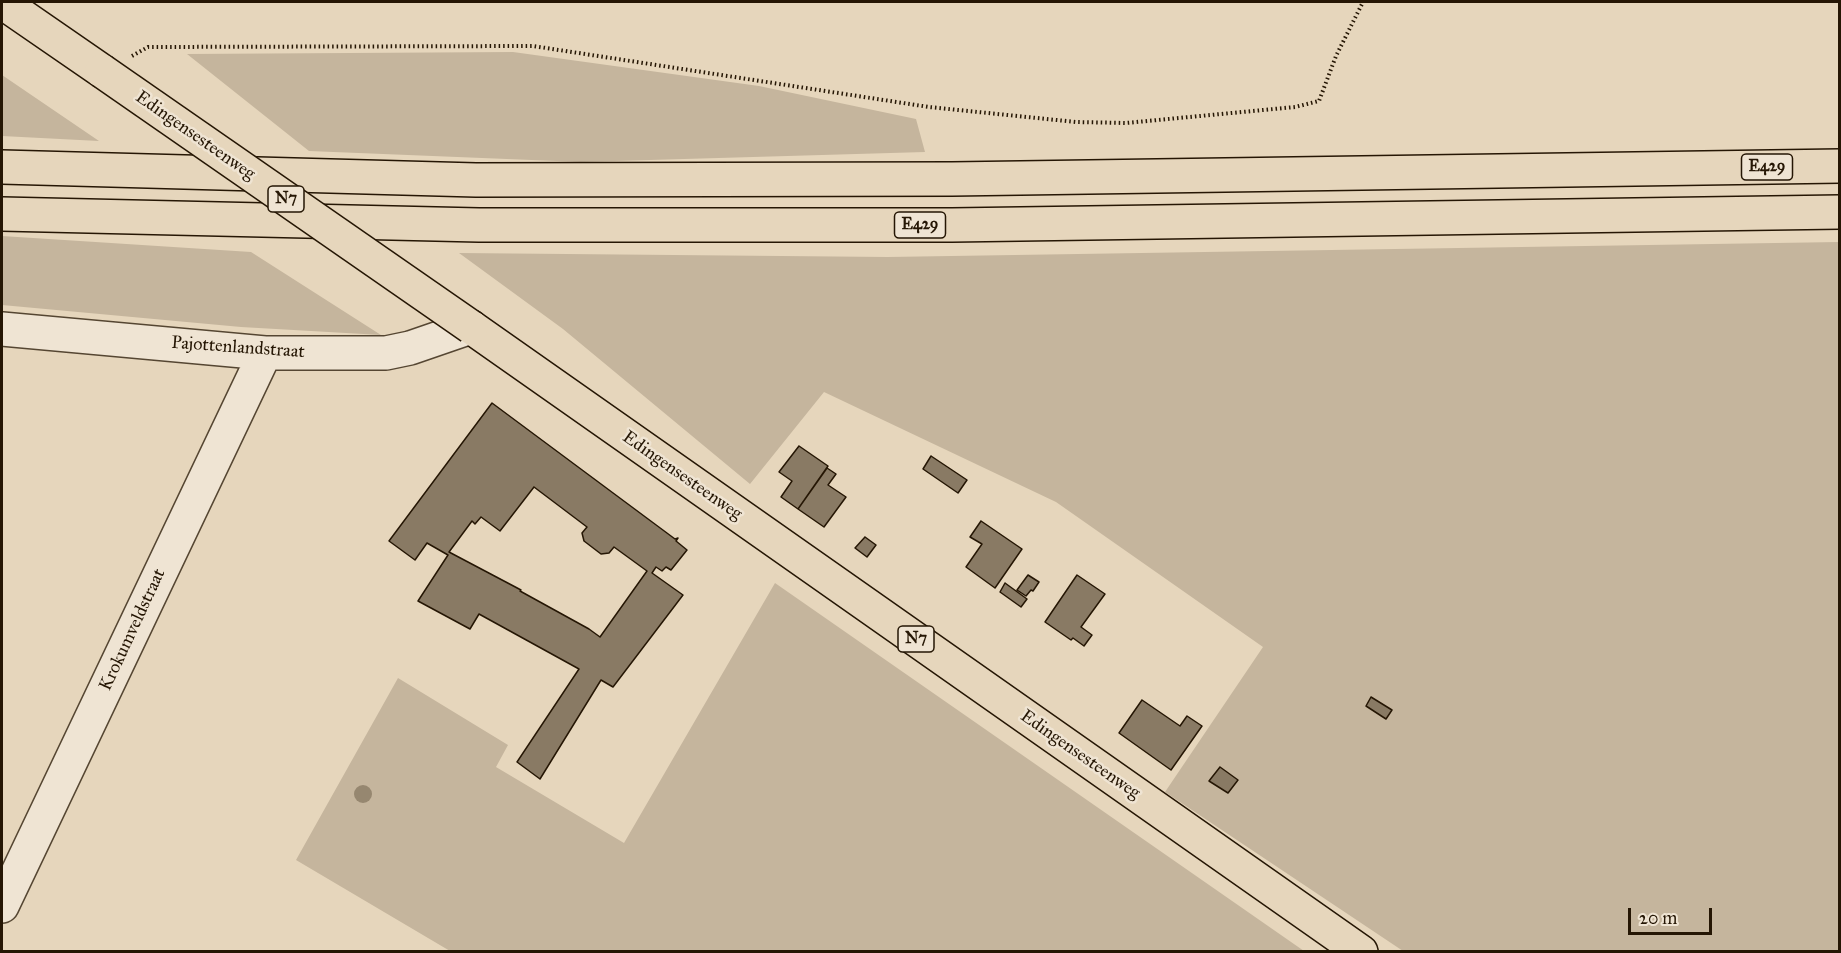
<!DOCTYPE html>
<html>
<head>
<meta charset="utf-8">
<style>
	body { margin:0 }
	#map { position:relative; width:1841px; height:953px; overflow:hidden; background:#e6d6bc; font-family:"IM FELL Great Primer",serif }
	canvas { display:block }
	.frame { position:absolute; inset:0; border:3px solid #251604; pointer-events:none }
	.scale { position:absolute; left:1628px; top:908px; width:84px; height:27px; box-sizing:border-box; border:3px solid #251604; border-top:0; padding-left:8px; font-size:18px; line-height:21px; white-space:nowrap; color:#251604; -webkit-text-stroke:4px #efe4d3; paint-order:stroke }
</style>
</head>
<body>
<div id="map">
<canvas width="1841" height="953"></canvas>
<div class="frame"></div>
<div class="scale">20 m</div>
</div>
<script>
const ctx = document.querySelector('canvas').getContext('2d');
ctx.lineJoin = 'round';
function paint(path, color) { ctx.fillStyle = color; ctx.fill(path, 'evenodd'); }
const shape = rows => new Path2D(rows.map(r => 'M' + r).join(''));
function trace(path, color, width, dash) { ctx.strokeStyle = color; ctx.lineWidth = width; ctx.lineCap = dash ? 'butt' : 'round'; ctx.setLineDash(dash || []); ctx.stroke(path); }
function label(font, color, halo, rows, align = 'center') {
  ctx.font = font + ' "IM FELL Great Primer",serif'; ctx.lineWidth = 5; ctx.setLineDash([]); ctx.textBaseline = 'middle'; ctx.strokeStyle = halo; ctx.fillStyle = color; for (const [text, x, y, turn = 0] of rows) {
    ctx.save(); ctx.translate(x, y); ctx.rotate((+turn || 0) * Math.PI / 180); ctx.textAlign = isNaN(turn) ? turn : align; if (halo) ctx.strokeText(text, 0, 0); ctx.fillText(text, 0, 0); ctx.restore();
  }
}
paint(shape([
	[513,52,759,86,916,119,925,152,581,162,309,151,187,54],
	[2,75,99,141,2,136],
	[2,236,251,252,381,335,241,327,2,305],
	[1839,242,1839,951,1403,951,1165,792,1263,647,1056,502,824,392,750,484,563,329,459,253,888,257],
	[775,583,1304,951,450,951,296,860,398,678,508,745,496,767,624,843]
]), '#c5b59d');
const building = shape([
	[492,403,675,539,678,538,676,541,687,550,671,570,666,567,662,571,656,567,652,573,683,595,613,687,601,680,540,779,517,762,579,669,479,614,470,629,418,601,448,555,427,543,415,560,389,541,492,403],
	[534,487,587,527,582,533,584,541,601,554,609,553,614,547,647,571,600,637,589,629,520,591,521,590,449,552,472,521,475,524,481,517,500,531,534,487],
	[799,446,828,466,798,509,781,497,792,481,779,472,799,446],
	[931,456,967,480,958,493,923,469,931,456],
	[827,468,836,474,828,485,846,497,824,527,798,509,827,468],
	[981,521,1022,549,995,588,966,567,982,544,970,537,981,521],
	[865,537,876,545,867,557,855,548,865,537],
	[1028,575,1039,582,1033,591,1031,590,1026,596,1017,590,1028,575],
	[1077,575,1105,594,1081,627,1092,635,1084,646,1073,638,1071,640,1045,622,1077,575],
	[1005,583,1027,599,1021,607,1000,592,1005,583],
	[1371,697,1392,710,1386,719,1366,706,1371,697],
	[1142,700,1180,726,1187,716,1202,726,1171,770,1119,733,1142,700],
	[1220,767,1238,780,1228,793,1209,781,1220,767]
]);
paint(building, '#897a64');
trace(building, '#251604', 1.5);
const minor = shape([
	[2,329,265,353,386,353,410,348,471,327],
	[2,906,265,353]
]);
const major = shape([
	[2,2,102,71],
	[471,327,1361,952]
]);
const highway = shape([
	[2,167,476,180,952,179,1840,166],
	[2,214,479,225,952,225,1840,212]
]);
trace(minor, '#554632', 36);
trace(major, '#251604', 36);
trace(highway, '#251604', 36);
trace(shape([
	[132,56,148,47,533,46,929,107,1076,122,1126,123,1295,107,1319,101,1336,56,1363,2]
]), '#251604', 4, [1.5, 3]);
trace(minor, '#efe4d3', 33);
trace(major, '#e6d6bc', 33);
trace(highway, '#e6d6bc', 33);
const majorBridge = shape([
	[102,71,471,327]
]);
trace(majorBridge, '#251604', 36, []);
trace(majorBridge, '#e6d6bc', 33);
ctx.fillStyle = '#968770';
for (const [x, y] of [
	[363,794]
]) { ctx.beginPath(); ctx.arc(x, y, 9, 0, 2 * Math.PI); ctx.fill(); }
for (const [x, y, w] of [
	[1767,167,51],
	[286,199,36],
	[920,225,51],
	[916,639,36]
]) { const box = new Path2D(); box.roundRect(x - w / 2, y - 13, w, 26, 4.5); ctx.fillStyle = '#efe4d3'; ctx.fill(box); trace(box, '#251604', 1.5); }
label('bold 16px', '#251604', null, [
	["E429",1767,167],
	["N7",286,199],
	["E429",920,225],
	["N7",916,639]
]);
label('18px', '#251604', '#efe4d3', [
	["Edingensesteenweg",195,136,35],
	["Pajottenlandstraat",238,348,4],
	["Edingensesteenweg",682,476,35],
	["Krokumveldstraat",133,630,-65],
	["Edingensesteenweg",1080,755,35]
]);
</script>
</body>
</html>
